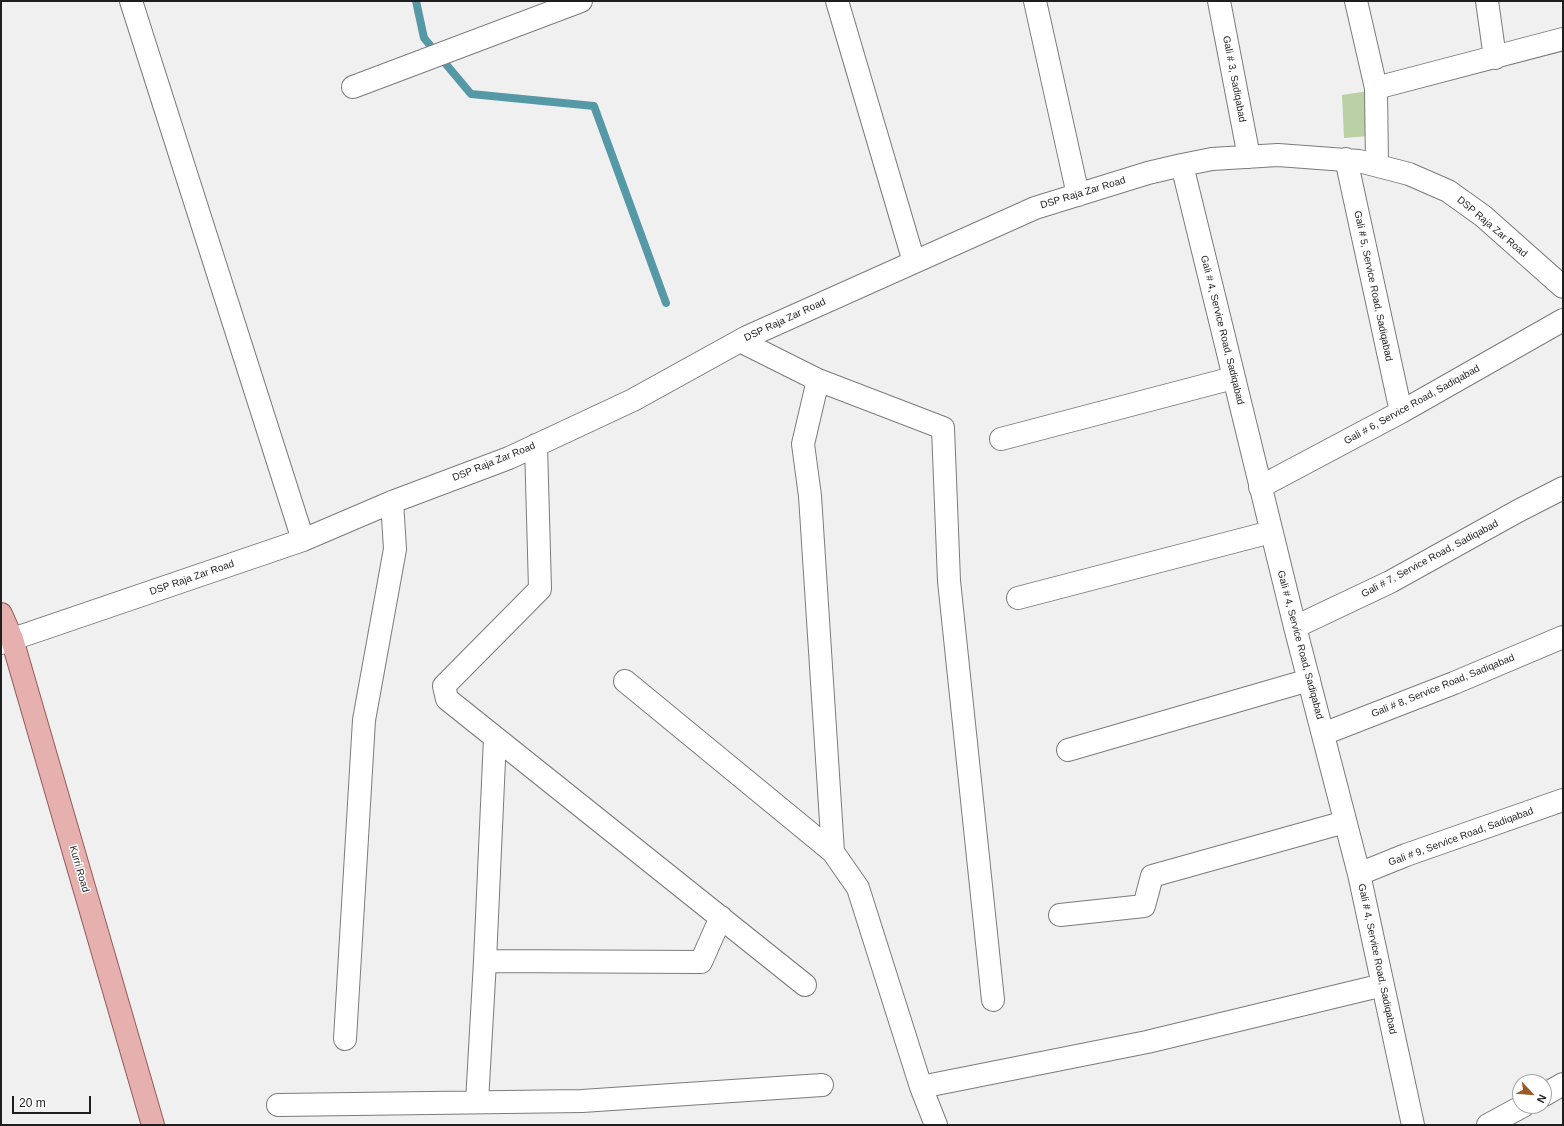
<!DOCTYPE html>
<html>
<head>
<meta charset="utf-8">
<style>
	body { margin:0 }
	#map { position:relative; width:1564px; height:1126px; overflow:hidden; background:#f0f0f1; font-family:Helvetica,sans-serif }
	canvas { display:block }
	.frame { position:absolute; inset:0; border:2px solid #1e1e1e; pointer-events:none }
	.north { position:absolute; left:1512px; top:1074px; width:40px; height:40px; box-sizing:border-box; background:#fff; border:1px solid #a5a5a5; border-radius:50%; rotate:116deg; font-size:11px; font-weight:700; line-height:16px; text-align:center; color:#1e1e1e }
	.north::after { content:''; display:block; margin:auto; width:14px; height:18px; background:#9b5b25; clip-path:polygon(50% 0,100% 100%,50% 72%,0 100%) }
	.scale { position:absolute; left:12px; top:1096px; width:79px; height:18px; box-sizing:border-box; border:2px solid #1e1e1e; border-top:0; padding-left:5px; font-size:12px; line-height:14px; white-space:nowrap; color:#1e1e1e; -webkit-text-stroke:3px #fff; paint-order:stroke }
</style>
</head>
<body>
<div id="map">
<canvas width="1564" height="1126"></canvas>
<div class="frame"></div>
<div class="north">N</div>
<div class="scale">20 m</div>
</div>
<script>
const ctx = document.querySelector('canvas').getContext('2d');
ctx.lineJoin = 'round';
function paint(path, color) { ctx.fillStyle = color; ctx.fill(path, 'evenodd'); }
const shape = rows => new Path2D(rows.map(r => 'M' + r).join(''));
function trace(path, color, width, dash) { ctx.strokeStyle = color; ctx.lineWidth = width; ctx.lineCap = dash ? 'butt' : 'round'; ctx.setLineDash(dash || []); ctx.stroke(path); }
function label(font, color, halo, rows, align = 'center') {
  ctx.font = font + ' Helvetica,sans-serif'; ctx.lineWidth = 3; ctx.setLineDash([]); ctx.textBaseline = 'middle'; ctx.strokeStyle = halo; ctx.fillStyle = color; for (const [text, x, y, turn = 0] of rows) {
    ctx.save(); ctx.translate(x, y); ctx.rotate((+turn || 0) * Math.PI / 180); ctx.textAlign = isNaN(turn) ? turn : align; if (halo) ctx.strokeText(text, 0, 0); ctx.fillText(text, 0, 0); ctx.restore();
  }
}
paint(shape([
	[1368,91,1369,136,1344,138,1342,95]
]), '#bbd0a5');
trace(shape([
	[416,1,424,38,471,94,594,106,666,303]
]), '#5598a6', 8);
const minor = shape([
	[131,1,303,540],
	[837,1,914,262],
	[1035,1,1078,195],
	[1219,1,1249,157],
	[1356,1,1376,88,1377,165],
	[1487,1,1495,58],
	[353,87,581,1],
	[1376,88,1563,39],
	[1346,159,1401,412],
	[1182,165,1295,627,1359,874,1413,1125],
	[740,341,818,380,803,444,810,496,833,852,858,888,921,1087,1147,1042,1383,985],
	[818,380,943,428,949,581,993,1000],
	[1001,439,1233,378],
	[536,445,540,589,444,686,447,699,805,985],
	[1260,487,1401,412,1563,320],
	[1018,598,1271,532],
	[1295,627,1390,582,1518,511,1563,488],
	[1,643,303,540,392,502,509,458,633,400,747,337,1035,208,1148,173,1182,165,1212,159,1278,155,1359,161,1409,174,1448,191,1483,216,1563,287],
	[625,681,833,852],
	[1323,734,1454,683,1563,637],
	[1068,750,1309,680],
	[1359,874,1406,855,1563,800],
	[1060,915,1144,906,1152,876,1345,822],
	[485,961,701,962,721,917],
	[345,1039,364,720,395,549,392,502],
	[921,1087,936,1125],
	[1544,1095,1563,1084],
	[477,1102,485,961,495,738],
	[278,1105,582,1101,822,1085],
	[1488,1125,1523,1106]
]);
const major = shape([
	[1,614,12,639,153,1125]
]);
trace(minor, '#7b7b7d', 24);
trace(major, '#945b57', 24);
trace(minor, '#fff', 22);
trace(major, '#e5b0ad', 22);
label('10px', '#1e1e1e', '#fff', [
	["Gali # 3, Sadiqabad",1234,79,79],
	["DSP Raja Zar Road",1083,193,-17],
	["DSP Raja Zar Road",1492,227,40],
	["Gali # 5, Service Road, Sadiqabad",1373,286,78],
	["DSP Raja Zar Road",785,320,-25],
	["Gali # 4, Service Road, Sadiqabad",1222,330,76],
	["Gali # 6, Service Road, Sadiqabad",1412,405,-29],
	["DSP Raja Zar Road",494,462,-22],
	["Gali # 7, Service Road, Sadiqabad",1430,559,-28],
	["DSP Raja Zar Road",192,578,-19],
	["Gali # 4, Service Road, Sadiqabad",1300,645,75],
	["Gali # 8, Service Road, Sadiqabad",1443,686,-22],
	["Gali # 9, Service Road, Sadiqabad",1461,837,-20],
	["Kurri Road",79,869,74],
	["Gali # 4, Service Road, Sadiqabad",1377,959,78]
]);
</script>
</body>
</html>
